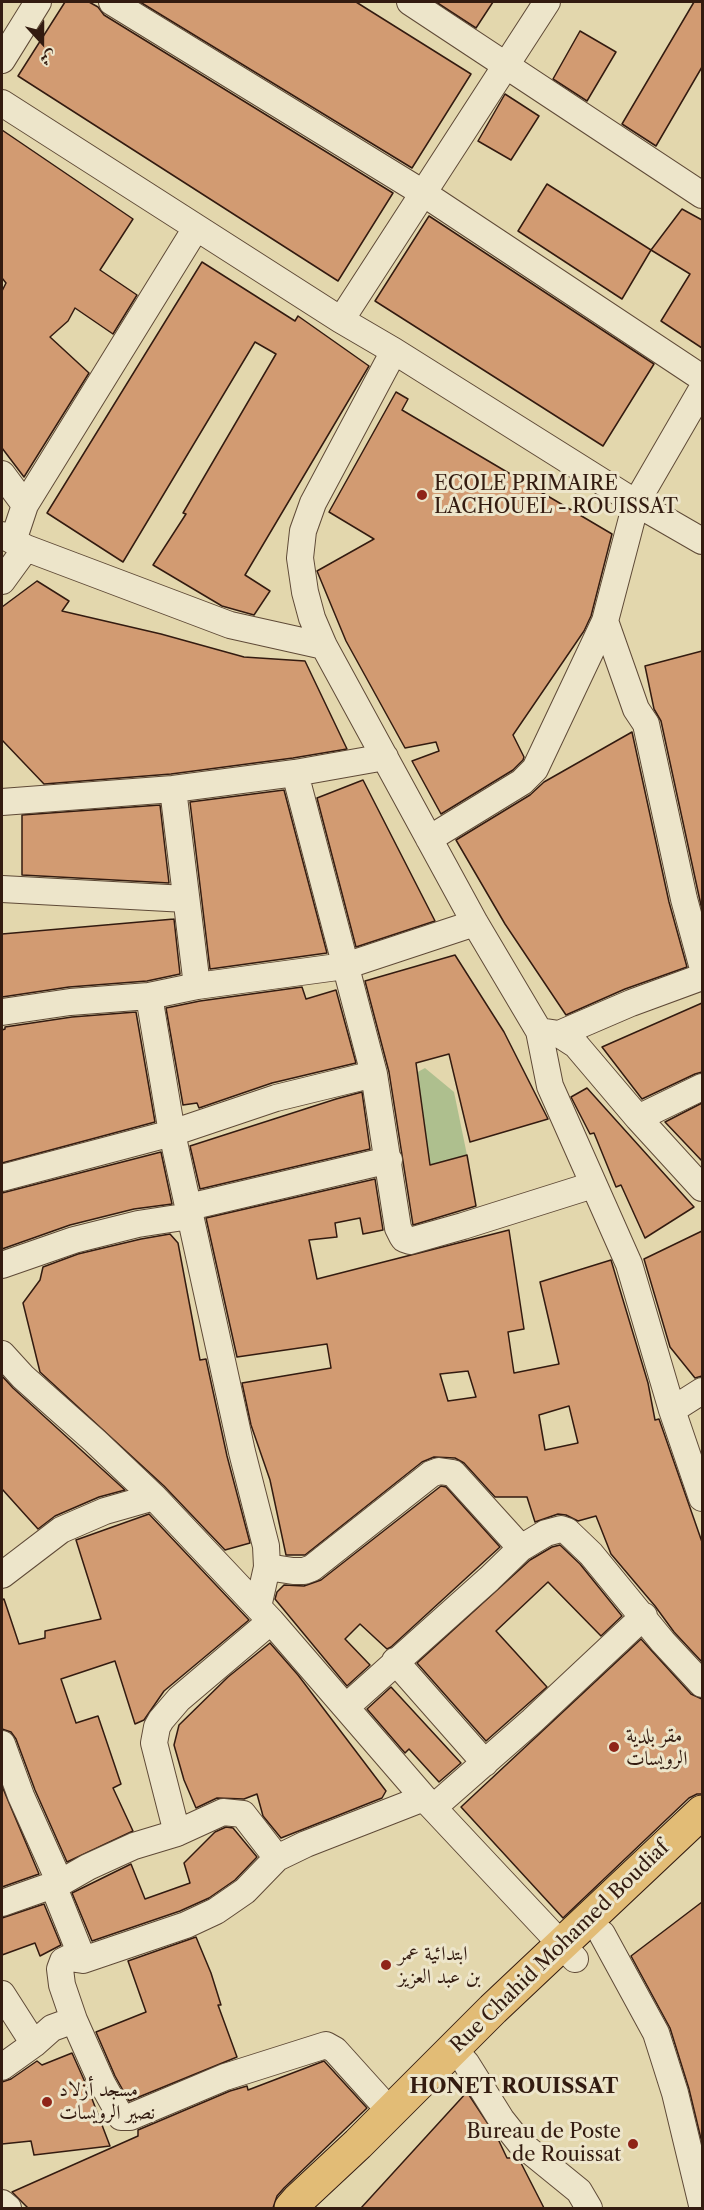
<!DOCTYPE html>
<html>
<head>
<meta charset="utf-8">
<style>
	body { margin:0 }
	#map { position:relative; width:704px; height:2210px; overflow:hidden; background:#e3d7ad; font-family:"Libre Caslon Text",Amiri,serif }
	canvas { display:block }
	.frame { position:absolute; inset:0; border:3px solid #331b10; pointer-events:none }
	.north { position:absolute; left:12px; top:12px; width:60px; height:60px; -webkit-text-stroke:4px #ede5ca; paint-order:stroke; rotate:159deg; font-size:16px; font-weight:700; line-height:24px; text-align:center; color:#331b10 }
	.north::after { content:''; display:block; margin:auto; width:21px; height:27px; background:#331b10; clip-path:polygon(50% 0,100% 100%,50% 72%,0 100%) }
</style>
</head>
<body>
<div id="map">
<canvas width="704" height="2210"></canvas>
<div class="frame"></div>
<div class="north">ش</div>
</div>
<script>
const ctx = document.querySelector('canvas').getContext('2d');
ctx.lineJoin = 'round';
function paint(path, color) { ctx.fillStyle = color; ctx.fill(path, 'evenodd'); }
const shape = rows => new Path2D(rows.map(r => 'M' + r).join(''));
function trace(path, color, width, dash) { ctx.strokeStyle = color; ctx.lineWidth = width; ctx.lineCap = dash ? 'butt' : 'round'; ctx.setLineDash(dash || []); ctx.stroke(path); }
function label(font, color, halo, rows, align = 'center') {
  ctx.font = font + ' "Libre Caslon Text",Amiri,serif'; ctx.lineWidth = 6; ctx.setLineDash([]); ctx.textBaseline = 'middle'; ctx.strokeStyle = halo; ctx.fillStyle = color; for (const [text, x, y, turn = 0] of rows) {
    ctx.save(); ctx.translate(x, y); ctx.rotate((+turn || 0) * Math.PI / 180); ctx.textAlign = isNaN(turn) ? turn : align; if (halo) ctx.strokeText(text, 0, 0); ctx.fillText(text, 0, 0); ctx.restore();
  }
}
paint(shape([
	[425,1068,454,1092,467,1155,430,1165,414,1074]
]), '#aebf8e');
const building = shape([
	[65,2,89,2,98,7,104,15,393,193,338,281,18,76,65,2],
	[140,2,356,2,471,74,412,168,140,2],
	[436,2,493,2,476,28,436,2],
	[694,2,702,2,702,67,656,146,622,124,694,2],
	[580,31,616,52,587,101,553,79,580,31],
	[505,94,539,116,511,160,478,141,505,94],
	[2,130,133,219,100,270,137,295,113,334,75,308,68,321,50,337,89,373,24,477,2,448,2,291,6,283,2,278,2,130],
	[547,184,651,250,622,299,518,231,547,184],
	[682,209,702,220,702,348,661,321,690,274,651,250,682,209],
	[429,216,654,364,603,446,375,301,429,216],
	[202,262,295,321,298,316,369,366,245,575,270,591,254,615,222,606,153,565,186,514,183,513,276,354,255,342,123,562,47,513,202,262],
	[396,392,408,399,402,410,612,534,591,616,584,631,513,735,524,757,523,760,513,770,441,814,412,761,439,751,436,742,405,748,346,641,317,571,374,539,329,512,396,392],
	[37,581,69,601,62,611,161,634,244,657,305,661,347,749,293,758,171,774,44,784,2,740,2,607,37,581],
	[702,651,702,910,661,721,654,709,645,666,702,651],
	[632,732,669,902,687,967,625,989,566,1015,505,924,456,840,530,795,544,782,632,732],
	[363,780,435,921,356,947,317,798,363,780],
	[284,790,327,953,210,969,190,802,284,790],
	[160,805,169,883,22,875,22,815,160,805],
	[174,919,180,974,147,981,69,987,2,997,2,934,174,919],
	[455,955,504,1032,548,1119,470,1142,449,1054,416,1063,430,1165,467,1155,476,1206,413,1225,389,1072,365,981,455,955],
	[302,987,306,999,336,990,356,1063,272,1083,199,1108,197,1103,183,1105,166,1008,200,1001,302,987],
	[702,1003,702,1072,695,1074,642,1099,602,1047,702,1003],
	[136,1012,155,1122,2,1163,2,1030,5,1029,5,1027,72,1017,136,1012],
	[587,1088,694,1207,645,1238,621,1185,616,1187,594,1133,590,1134,571,1097,587,1088],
	[362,1092,370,1149,200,1189,190,1146,336,1099,362,1092],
	[702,1103,702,1161,665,1122,702,1103],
	[161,1152,172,1204,134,1209,70,1225,2,1249,2,1193,161,1152],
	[375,1179,383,1230,363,1234,360,1218,335,1223,337,1237,309,1240,317,1279,509,1230,524,1329,508,1332,514,1373,559,1364,540,1282,611,1260,648,1383,655,1420,659,1419,702,1542,702,1662,674,1632,655,1606,611,1554,596,1516,578,1521,566,1515,558,1514,535,1522,527,1497,495,1497,464,1463,455,1458,434,1457,422,1462,305,1555,286,1555,270,1480,251,1425,242,1383,331,1368,327,1344,237,1357,206,1218,375,1179],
	[468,1371,476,1397,448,1401,440,1374,468,1371],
	[569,1406,578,1443,545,1450,539,1415,569,1406],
	[702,1231,702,1376,695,1378,670,1347,644,1259,702,1231],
	[170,1234,178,1243,200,1360,206,1359,227,1456,250,1543,225,1550,164,1486,40,1372,23,1303,40,1280,43,1267,78,1254,141,1239,170,1234],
	[2,1376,13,1388,125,1490,99,1497,55,1516,38,1529,2,1489,2,1376],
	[441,1486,446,1487,500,1547,391,1647,387,1649,360,1624,345,1639,370,1665,347,1686,275,1599,277,1592,284,1585,304,1586,321,1580,441,1486],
	[149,1514,249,1620,164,1691,144,1720,135,1724,115,1661,61,1679,76,1723,98,1716,121,1784,113,1788,133,1831,67,1862,35,1790,16,1739,11,1732,2,1729,2,1600,4,1599,19,1644,45,1638,45,1631,101,1619,76,1540,149,1514],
	[560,1545,580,1564,622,1616,601,1636,548,1582,496,1631,547,1687,486,1741,417,1663,530,1560,552,1547,560,1545],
	[641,1639,691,1694,702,1699,702,1794,697,1794,689,1798,563,1918,461,1807,641,1639],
	[270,1643,298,1675,386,1791,382,1798,281,1838,263,1816,257,1794,244,1799,217,1798,196,1808,184,1780,174,1745,179,1725,228,1677,270,1643],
	[391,1687,461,1763,439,1782,409,1749,405,1753,367,1709,391,1687],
	[2,1786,39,1874,2,1887,2,1786],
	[226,1827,233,1828,257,1857,235,1880,209,1898,180,1911,92,1941,72,1893,131,1864,145,1899,190,1883,184,1863,215,1832,226,1827],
	[702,1902,702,2143,689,2089,670,2028,631,1956,702,1902],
	[44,1904,61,1945,40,1956,35,1943,2,1955,2,1918,44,1904],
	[196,1937,211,1973,221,2005,218,2005,237,2057,129,2101,115,2076,96,2032,146,2012,128,1961,196,1937],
	[72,2053,89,2091,110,2146,34,2155,31,2141,2,2144,2,2082,11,2079,37,2061,42,2065,72,2053],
	[324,2061,367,2108,284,2188,277,2196,273,2208,28,2208,12,2192,138,2136,138,2130,230,2091,247,2086,248,2090,324,2061],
	[467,2092,498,2139,507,2158,514,2158,521,2163,544,2208,361,2208,467,2092]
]);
paint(building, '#d29b72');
trace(building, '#331b10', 1.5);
const minor = shape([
	[112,2,423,193,702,378],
	[410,2,702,195],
	[2,60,38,2],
	[2,103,341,320,394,351,636,503,702,541],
	[341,320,547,2],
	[394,351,313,503,303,531,300,558,305,592,312,618,324,646,475,923,539,1031,550,1086,629,1264,672,1410,702,1498],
	[2,474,25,505],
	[2,535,26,548,230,625,324,646],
	[13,541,25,505,196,228],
	[2,581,26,548],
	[605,621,636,709,646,724,684,899,702,965],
	[295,773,374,1074,398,1228,402,1236,404,1239,410,1241,463,1226,593,1185],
	[173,789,197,986],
	[2,802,173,789,295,773,385,757],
	[429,839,522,782,535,769,605,621,636,503,702,389],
	[2,889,186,899],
	[149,996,172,1133,242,1452,266,1546,267,1567,258,1607],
	[2,1012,70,1002,149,996,197,986,345,966,475,923],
	[539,1031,559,1034,576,1045,638,1118,702,1188],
	[559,1034,631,1003,702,977],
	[638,1118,702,1087],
	[2,1178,172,1133,276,1098,374,1074],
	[189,1207,389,1160],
	[2,1265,74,1240,138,1224,190,1216],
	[2,1354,23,1377,95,1441,154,1497,271,1621,424,1798,575,1959],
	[672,1410,702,1391],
	[267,1567,293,1571,304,1571,312,1568,431,1474,439,1471,453,1473,521,1548],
	[2,1575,61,1530,105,1511,154,1497],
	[395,1661,485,1763],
	[346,1707,489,1579,521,1548,546,1533,561,1529,567,1531,591,1554,663,1642,702,1684],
	[2,1744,21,1796,60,1883,53,1885,83,1960],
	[434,1807,532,1721,644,1616],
	[177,1833,154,1743,157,1727,161,1720,179,1699,271,1621],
	[60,1883,88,1867,134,1846,177,1833,223,1812,243,1814,277,1858],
	[2,1903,53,1885],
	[602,1934,656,2033,675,2093,702,2205],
	[2,1994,34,2044],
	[74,2020,102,2083,121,2117,130,2117,225,2077,326,2045,335,2050,390,2111],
	[453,2049,466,2063,501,2119,520,2143,579,2191,589,2208],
	[2,2067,34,2044,52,2028,74,2020,62,1985,60,1969,63,1961,69,1958,83,1960,186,1925,216,1911,245,1891,277,1858,306,1844,424,1798],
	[2,2203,8,2208]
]);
const major = shape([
	[291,2208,298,2200,358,2144,493,2009,702,1812]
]);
trace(minor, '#5f4a37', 28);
trace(major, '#331b10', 35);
trace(minor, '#ede5ca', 26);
trace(major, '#e2bc76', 33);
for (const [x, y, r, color] of [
	[422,495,6,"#8f2418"],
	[614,1747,6,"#8f2418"],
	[386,1965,6,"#8f2418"],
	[47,2102,6,"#8f2418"],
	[633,2144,6,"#8f2418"]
]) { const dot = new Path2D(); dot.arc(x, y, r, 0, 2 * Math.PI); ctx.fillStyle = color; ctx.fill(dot); trace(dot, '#ede5ca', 2); }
label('20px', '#331b10', '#ede5ca', [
	["ECOLE PRIMAIRE",434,484],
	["LACHOUEL - ROUISSAT",434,507],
	["مقر بلدية",626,1736],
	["الرويسات",626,1759],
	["ابتدائية عمر",398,1954],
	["بن عبد العزيز",398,1977],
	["مسجد أزلاد",59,2090],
	["نصير الرويسات",59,2113],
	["Bureau de Poste",621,2132,"right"],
	["de Rouissat",621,2155,"right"]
], 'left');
label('20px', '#331b10', '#ede5ca', [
	["Rue Chahid Mohamed Boudiaf",560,1947,-44]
]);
label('bold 21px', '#331b10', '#ede5ca', [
	["HONET ROUISSAT",514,2087]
]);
</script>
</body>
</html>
